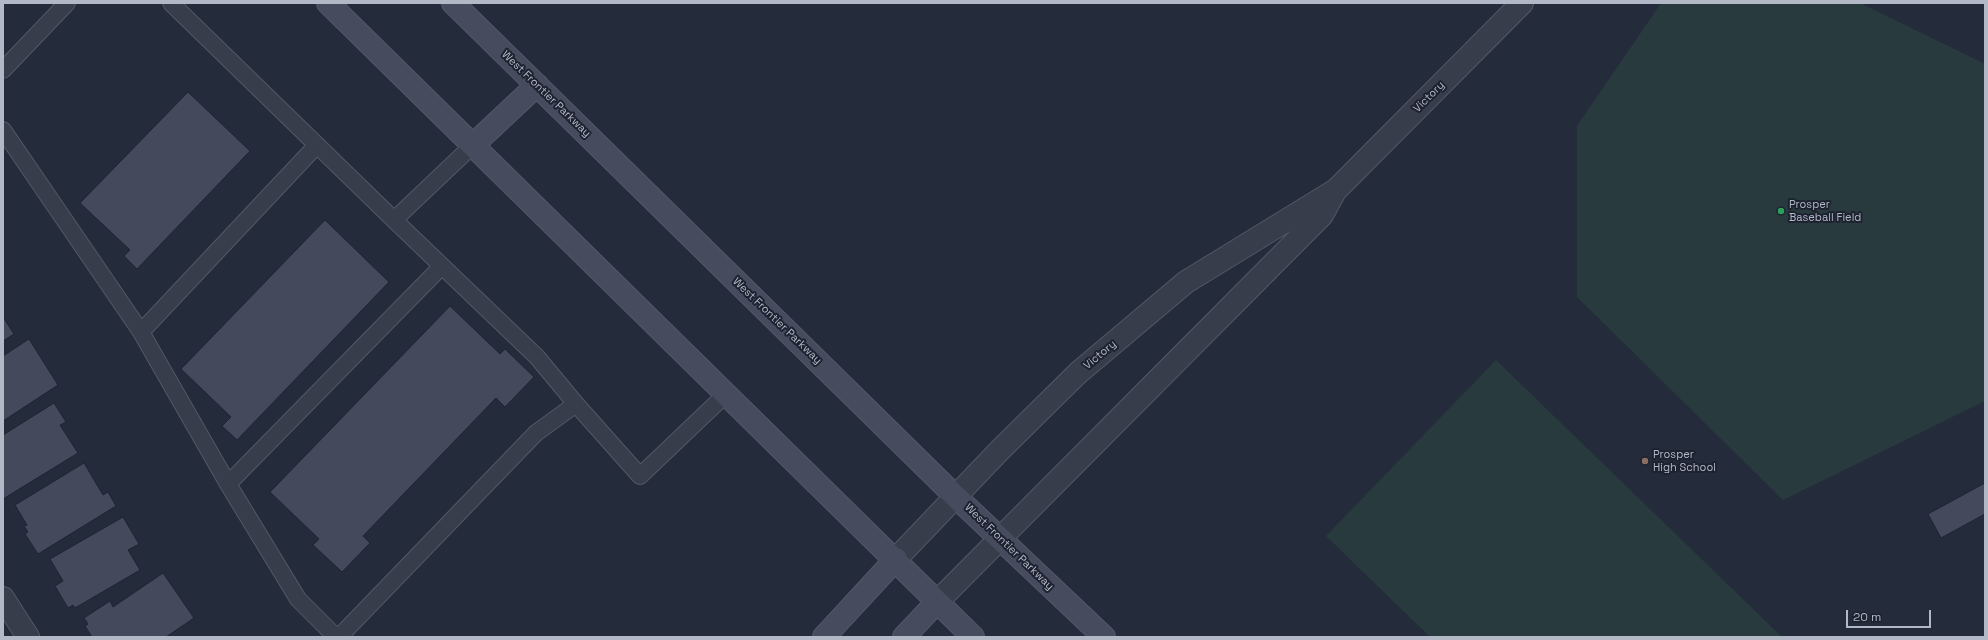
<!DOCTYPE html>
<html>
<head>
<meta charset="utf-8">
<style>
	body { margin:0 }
	#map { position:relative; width:1988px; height:640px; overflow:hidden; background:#242b3a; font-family:"Space Grotesk",sans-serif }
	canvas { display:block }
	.frame { position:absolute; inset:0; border:4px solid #b3b8c6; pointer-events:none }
	.scale { position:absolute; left:1846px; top:610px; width:85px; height:18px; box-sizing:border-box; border:2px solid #b3b8c6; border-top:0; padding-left:5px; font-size:12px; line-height:14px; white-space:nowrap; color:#b3b8c6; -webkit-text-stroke:3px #1d2230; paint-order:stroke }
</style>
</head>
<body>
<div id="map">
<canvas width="1988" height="640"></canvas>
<div class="frame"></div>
<div class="scale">20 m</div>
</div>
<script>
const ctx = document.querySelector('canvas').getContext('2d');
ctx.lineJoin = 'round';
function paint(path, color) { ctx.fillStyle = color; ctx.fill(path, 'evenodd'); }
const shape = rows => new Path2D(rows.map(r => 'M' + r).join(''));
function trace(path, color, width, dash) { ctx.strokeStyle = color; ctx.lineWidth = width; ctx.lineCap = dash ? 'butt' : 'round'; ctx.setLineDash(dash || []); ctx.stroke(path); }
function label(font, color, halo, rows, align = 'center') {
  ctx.font = font + ' "Space Grotesk",sans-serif'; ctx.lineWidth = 4; ctx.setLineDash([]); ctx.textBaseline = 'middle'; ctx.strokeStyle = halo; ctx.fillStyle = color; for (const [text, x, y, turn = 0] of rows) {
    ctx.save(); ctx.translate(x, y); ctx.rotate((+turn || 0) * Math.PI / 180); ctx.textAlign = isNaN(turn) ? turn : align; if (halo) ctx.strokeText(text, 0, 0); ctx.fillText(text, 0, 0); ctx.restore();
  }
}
paint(shape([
	[1661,3,1860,3,1985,64,1985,401,1783,500,1577,297,1577,126],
	[1496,360,1782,637,1430,637,1326,536]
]), '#293a3f');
const building = shape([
	[188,92,250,151,137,269,124,256,130,250,80,203,188,92],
	[325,220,389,282,237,440,222,426,231,417,181,369,325,220],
	[450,306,500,354,505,349,534,377,505,407,496,398,363,536,370,543,342,572,313,545,319,539,270,492,450,306],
	[3,317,14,334,3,341,3,317],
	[29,339,58,385,3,421,3,356,29,339],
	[54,403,66,422,60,425,78,453,3,499,3,435,54,403],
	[84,463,103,495,108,492,116,506,38,554,25,534,28,532,24,526,27,525,15,505,84,463],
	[1985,483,1985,514,1941,538,1928,514,1985,483],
	[123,517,139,544,128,550,140,570,75,608,73,605,68,608,55,586,63,581,50,559,123,517],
	[163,573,194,618,166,637,92,637,85,626,88,624,84,618,110,601,113,607,163,573]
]);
paint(building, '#444a5c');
trace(building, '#1f2432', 1);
const lane = shape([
	[171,3,394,220,537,357,576,404,640,476,725,395],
	[3,70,67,3],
	[3,130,141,332,317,145],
	[394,220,473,145],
	[141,332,228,484],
	[336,637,298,599,228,484,442,266],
	[339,637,536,433,576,404]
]);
const street = shape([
	[896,559,999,451,1078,373,1186,282,1336,190,1522,3],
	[3,598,28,637],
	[937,602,1322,215,1334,193]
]);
const secondary = shape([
	[328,3,973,637],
	[453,3,955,496,1104,637],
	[473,145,537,85],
	[824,637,896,559],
	[904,637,937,602]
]);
trace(lane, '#535866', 18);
trace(street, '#535866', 24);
trace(secondary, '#535866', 24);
trace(lane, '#383d4b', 16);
trace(street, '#383d4b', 22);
trace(secondary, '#464c5e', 22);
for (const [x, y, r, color] of [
	[1781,211,4,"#2e9e5b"],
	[1645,461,4,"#8d6e63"]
]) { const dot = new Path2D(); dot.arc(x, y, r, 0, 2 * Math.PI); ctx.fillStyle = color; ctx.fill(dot); trace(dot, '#1d2230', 1.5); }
label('11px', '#b3b8c6', '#1d2230', [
	["West Frontier Parkway",546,94,44],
	["Victory",1429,97,-45],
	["West Frontier Parkway",777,321,44],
	["Victory",1100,355,-40],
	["West Frontier Parkway",1009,547,44]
]);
label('11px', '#b3b8c6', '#1d2230', [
	["Prosper",1789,205],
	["Baseball Field",1789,218],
	["Prosper",1653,455],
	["High School",1653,468]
], 'left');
</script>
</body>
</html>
